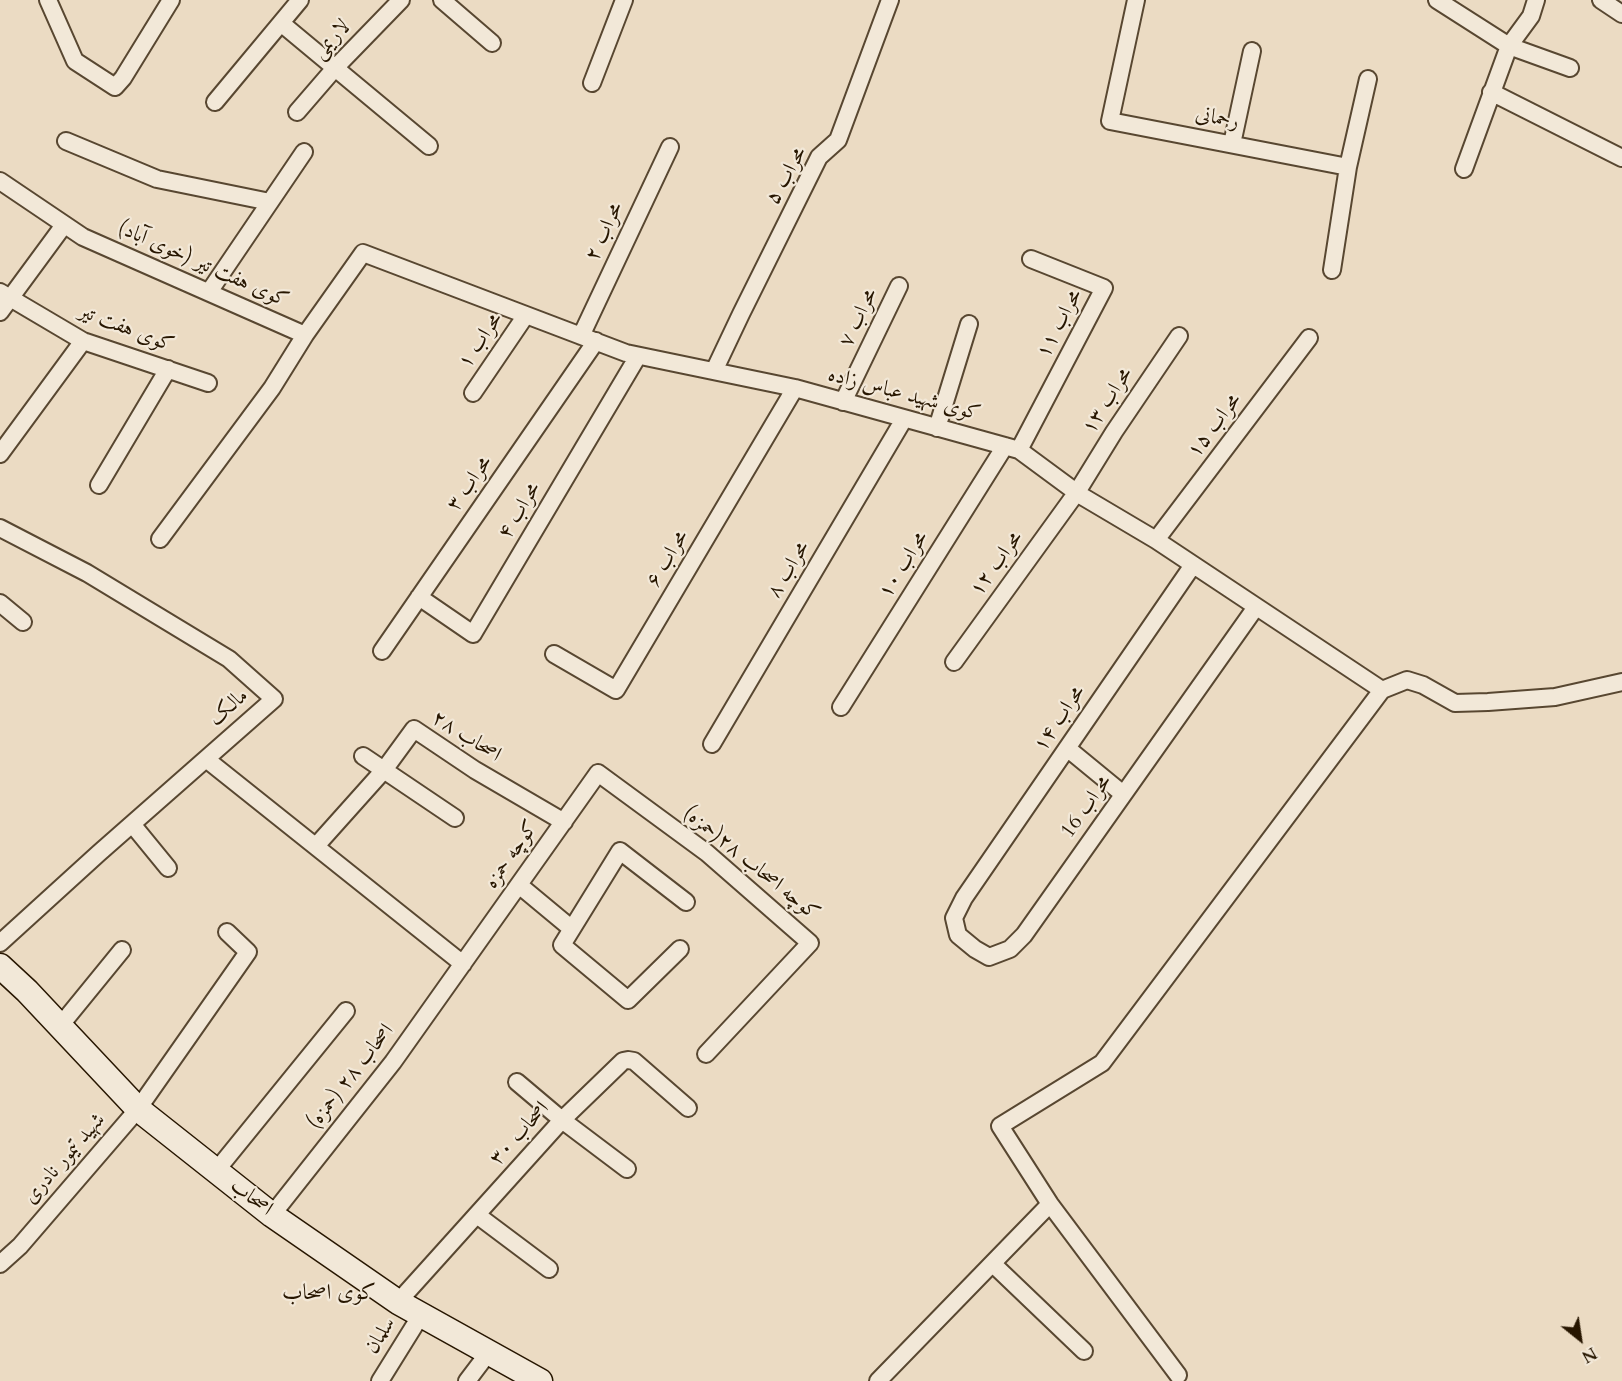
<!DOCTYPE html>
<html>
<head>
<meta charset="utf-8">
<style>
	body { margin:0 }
	#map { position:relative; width:1622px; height:1381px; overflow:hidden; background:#ebdbc3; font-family:Cardo,serif }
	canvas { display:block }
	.north { position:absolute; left:1550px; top:1309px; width:60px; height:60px; -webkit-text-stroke:4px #f2e8d8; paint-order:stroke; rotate:150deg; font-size:16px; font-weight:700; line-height:24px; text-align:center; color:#271600 }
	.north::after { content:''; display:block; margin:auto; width:21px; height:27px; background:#271600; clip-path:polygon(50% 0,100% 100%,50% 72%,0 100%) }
</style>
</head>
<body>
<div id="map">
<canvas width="1622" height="1381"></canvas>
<div class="north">N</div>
</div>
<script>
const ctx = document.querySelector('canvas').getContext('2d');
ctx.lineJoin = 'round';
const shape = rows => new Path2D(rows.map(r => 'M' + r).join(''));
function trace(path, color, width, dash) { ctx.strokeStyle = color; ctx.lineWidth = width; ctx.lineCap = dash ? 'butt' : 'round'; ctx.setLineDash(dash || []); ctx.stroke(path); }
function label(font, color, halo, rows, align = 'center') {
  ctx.font = font + ' Cardo,Amiri,serif'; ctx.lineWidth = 4.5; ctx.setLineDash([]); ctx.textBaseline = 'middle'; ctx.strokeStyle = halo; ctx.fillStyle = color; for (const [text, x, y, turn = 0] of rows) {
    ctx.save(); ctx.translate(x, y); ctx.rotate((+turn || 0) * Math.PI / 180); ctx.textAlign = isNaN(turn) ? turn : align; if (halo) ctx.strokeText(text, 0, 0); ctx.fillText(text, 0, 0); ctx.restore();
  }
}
const street = shape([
	[48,0,75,61,115,87,123,78,171,0],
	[442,0,492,43],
	[1136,0,1110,121,1348,167,1368,79],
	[1437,0,1509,46,1570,68],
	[1601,0,1622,14],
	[281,23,429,146],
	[592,83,624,0],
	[1491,92,1622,158],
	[215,102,300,0],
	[297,112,335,68,401,0],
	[66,141,157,179,270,202],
	[1232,144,1252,51],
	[1464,169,1509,46,1531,16,1536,0],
	[0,181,83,237,305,335,363,253,626,353,795,388,1019,450,1080,495,1156,540,1382,690],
	[1332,270,1348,167],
	[0,292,83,341,208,383],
	[209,292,304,152],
	[0,312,64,225],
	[581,336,670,147],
	[714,371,741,314,819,157,838,140,890,0],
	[473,393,526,315],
	[843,402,899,286],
	[937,428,969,324],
	[1019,450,1104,288,1031,259],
	[0,454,83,341],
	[99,485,168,369],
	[0,528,87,573,229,659,274,699,99,853,0,943],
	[160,539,272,388,305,335],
	[1156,540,1309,338],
	[1193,565,964,898,954,918,958,935,975,949,989,957,1010,949,1024,935,1256,607],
	[419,597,473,634,638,356],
	[0,603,23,622],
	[382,651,596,341],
	[554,654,616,690,795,388],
	[954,662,1077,492,1114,432,1179,336],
	[841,707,1005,446],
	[712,744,904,419],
	[1067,748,1123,794],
	[363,756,455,818],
	[206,759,463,964],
	[132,824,168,868],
	[316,846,384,770,414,729,475,770,564,822],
	[519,885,572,929],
	[680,949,628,1000,562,945,620,851,686,902],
	[60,1026,122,950],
	[517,1082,562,1120,627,1169],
	[216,1171,346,1011],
	[272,1215,393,1062,598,773,707,853,810,943,706,1054],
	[477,1215,549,1269],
	[0,1264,20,1246,138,1109,248,952,227,932],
	[993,1264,1084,1351],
	[398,1302,562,1120,623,1061,628,1060,634,1061,688,1108],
	[1178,1375,1050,1204,1000,1126,1102,1063,1382,690,1407,680,1423,685,1455,703,1488,702,1555,697,1622,682],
	[380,1381,421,1315],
	[467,1381,489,1352],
	[878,1381,1050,1204]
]);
const secondary = shape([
	[0,966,27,991,138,1109,272,1215,398,1302,540,1381]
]);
trace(street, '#584731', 20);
trace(secondary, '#271600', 27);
trace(street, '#f2e8d8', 16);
trace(secondary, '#f2e8d8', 24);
label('21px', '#271600', '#f2e8d8', [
	["لاریمی",332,40,-47],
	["رحمانی",1217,119,11],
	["محراب ۵",787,176,-61],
	["محراب ۲",605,232,-65],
	["کوی هفت تیر (خوی آباد)",203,265,24],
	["محراب ۷",859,318,-64],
	["محراب ۱۱",1060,324,-62],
	["کوی هفت تیر",126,329,21],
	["محراب ۱",481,341,-56],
	["کوی شهید عباس زاده",904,395,15],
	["محراب ۱۳",1108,401,-57],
	["محراب ۱۵",1215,426,-53],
	["محراب ۳",470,484,-55],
	["محراب ۴",520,511,-59],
	["محراب ۶",668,559,-59],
	["محراب ۱۲",997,564,-54],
	["محراب ۱۰",904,565,-58],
	["محراب ۸",789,570,-59],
	["مالک",229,708,-41],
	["محراب ۱۴",1060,719,-56],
	["اصحاب ۲۸",466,737,32],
	["محراب 16",1087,807,-55],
	["کوچه حمزه",512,855,-55],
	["کوچه اصحاب ۲۸(حمزه)",751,864,39],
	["اصحاب ۲۸ (حمزه)",351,1077,-52],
	["اصحاب ۳۰",520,1134,-48],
	["شهید تیمور نادری",65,1159,-49],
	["اصحاب",251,1198,37],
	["سلمان",381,1336,-58]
]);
label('22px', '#271600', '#f2e8d8', [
	["کوی اصحاب",329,1294]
]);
</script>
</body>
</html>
